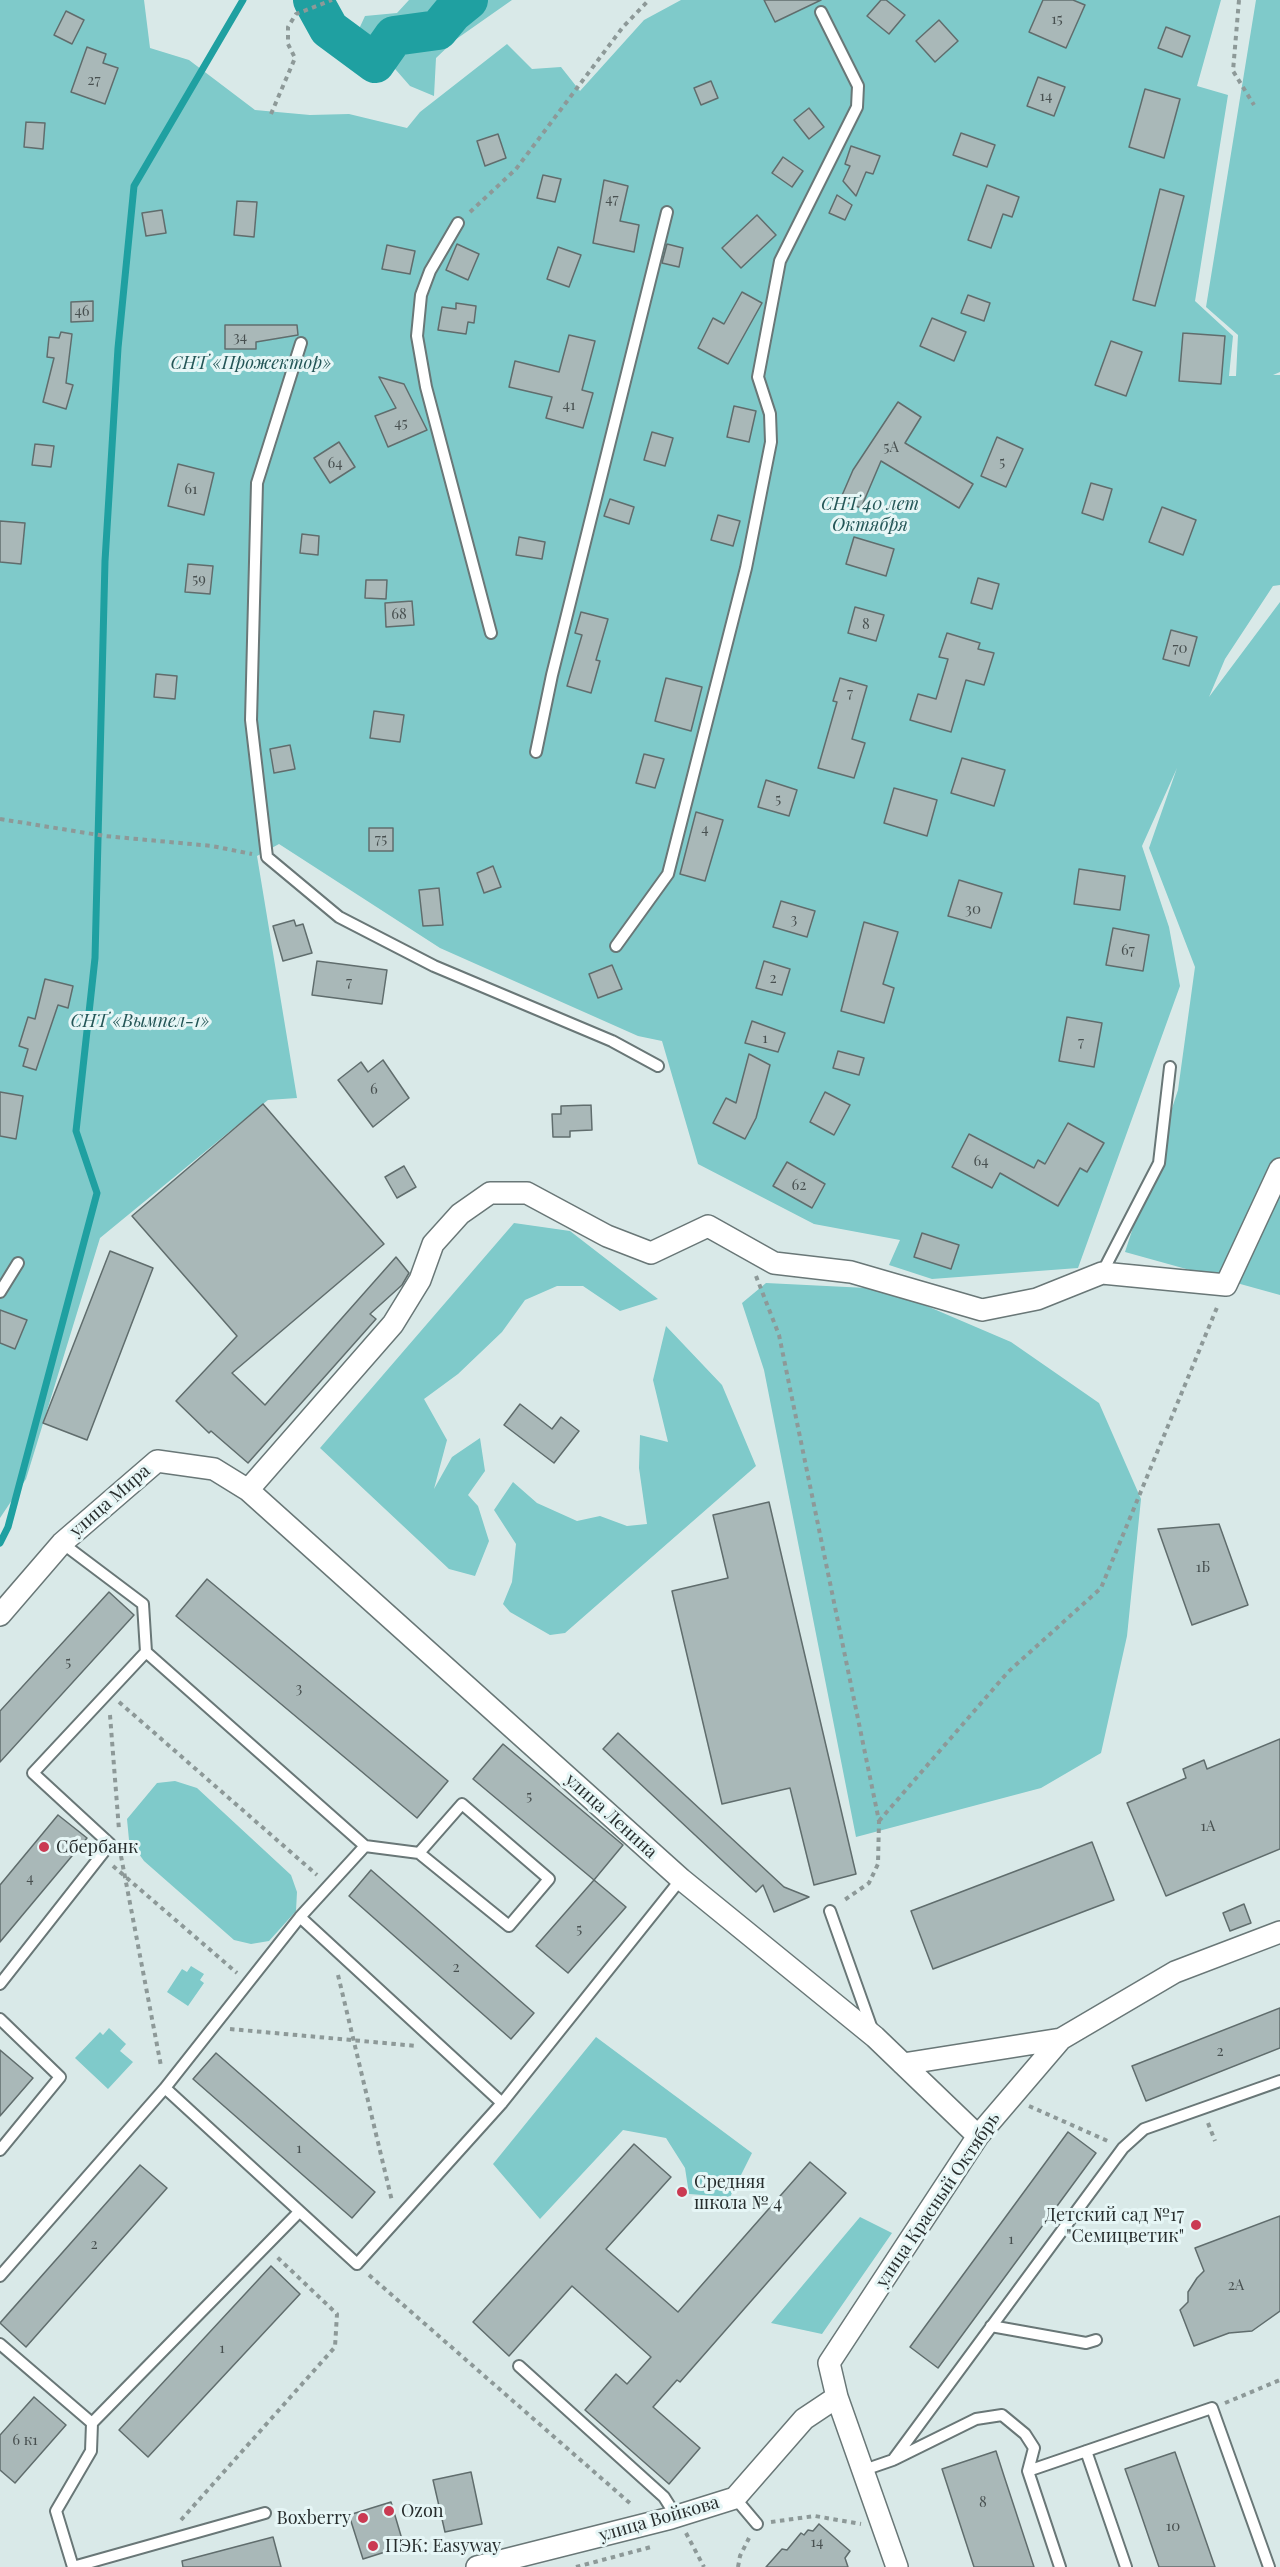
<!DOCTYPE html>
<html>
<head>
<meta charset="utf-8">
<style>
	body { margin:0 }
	canvas { display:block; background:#d9e9e8 }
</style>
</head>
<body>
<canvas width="1280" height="2567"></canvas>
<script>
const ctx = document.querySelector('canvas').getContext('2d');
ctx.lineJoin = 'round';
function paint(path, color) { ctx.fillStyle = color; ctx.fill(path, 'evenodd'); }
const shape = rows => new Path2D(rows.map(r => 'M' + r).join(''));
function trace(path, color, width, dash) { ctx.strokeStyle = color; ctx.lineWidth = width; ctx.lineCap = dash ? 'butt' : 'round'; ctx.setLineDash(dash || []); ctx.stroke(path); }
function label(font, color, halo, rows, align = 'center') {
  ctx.font = font + ' "Playfair Display",serif'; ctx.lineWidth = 6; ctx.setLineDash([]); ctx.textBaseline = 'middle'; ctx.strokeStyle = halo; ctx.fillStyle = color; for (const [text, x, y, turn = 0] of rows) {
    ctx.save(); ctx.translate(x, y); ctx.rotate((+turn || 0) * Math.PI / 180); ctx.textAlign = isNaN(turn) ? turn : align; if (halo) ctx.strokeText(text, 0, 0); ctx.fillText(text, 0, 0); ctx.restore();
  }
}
paint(shape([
	[0,0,144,0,150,48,189,60,255,110,310,115,349,114,407,128,420,112,507,44,532,69,561,67,580,91,644,20,681,0,1221,0,1197,86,1228,95,1195,301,1233,336,1229,376,1236,376,1238,335,1206,307,1256,0,1280,0,1280,372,1273,375,1280,375,1280,585,1273,586,1225,659,1209,697,1280,602,1280,1295,1125,1252,1178,1090,1195,967,1149,848,1177,768,1142,846,1169,927,1180,986,1078,1268,932,1279,889,1265,900,1240,814,1224,698,1164,662,1041,638,1036,440,948,279,844,257,856,297,1098,268,1100,100,1238,26,1479,0,1518],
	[409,0,512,0,455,40,436,58,434,96,410,86,382,54,363,43,359,29,365,16,397,13],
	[514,1223,570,1231,658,1299,620,1311,583,1286,557,1286,525,1300,502,1332,458,1374,424,1399,447,1440,434,1489,452,1457,480,1438,485,1471,468,1495,478,1506,489,1541,475,1576,449,1569,320,1448],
	[766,1283,887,1289,1011,1342,1099,1403,1141,1499,1127,1636,1101,1753,1041,1788,856,1837,764,1370,742,1303],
	[666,1326,722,1385,756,1466,565,1633,550,1635,510,1612,503,1604,512,1582,516,1544,494,1510,513,1482,537,1503,577,1521,600,1516,627,1526,647,1524,639,1468,640,1435,668,1442,653,1380],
	[175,1781,197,1788,291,1875,297,1892,296,1911,269,1941,251,1944,234,1940,144,1861,129,1840,127,1819,157,1783],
	[191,1966,204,1974,200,1980,204,1983,188,2006,167,1992,182,1969,187,1972],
	[109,2028,126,2044,120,2051,133,2062,108,2089,75,2058,100,2032,103,2035],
	[596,2037,752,2153,730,2197,689,2194,685,2168,666,2138,623,2130,540,2219,493,2164],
	[860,2217,892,2233,822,2334,771,2323]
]), '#7fcaca');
trace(shape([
	[0,1543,8,1527,97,1193,76,1131,95,958,105,561,118,348,134,186,243,0]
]), '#1fa0a1', 7);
trace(shape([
	[313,0,329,29,375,63,394,36,438,30,452,13,468,0]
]), '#1fa0a1', 40);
const building = shape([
	[764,0,821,0,775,22,764,0],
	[881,0,886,0,905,15,889,34,867,16,881,0],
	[1043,0,1073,0,1085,5,1066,48,1029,32,1043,0],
	[66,11,84,20,72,44,54,35,66,11],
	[939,20,958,41,935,62,916,41,939,20],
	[1166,27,1190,36,1182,57,1158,48,1166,27],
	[87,47,106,54,103,63,118,68,105,104,71,92,87,47],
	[1038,77,1065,87,1054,116,1027,106,1038,77],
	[711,81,718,98,701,105,694,88,711,81],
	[1145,89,1180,99,1164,158,1129,147,1145,89],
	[809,108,824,127,809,139,794,120,809,108],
	[26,122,45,123,43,149,24,147,26,122],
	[961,133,995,145,987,167,953,155,961,133],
	[498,134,506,158,485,166,477,141,498,134],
	[851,146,880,156,873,174,866,172,856,196,843,181,850,166,845,164,851,146],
	[783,157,803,171,792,187,772,173,783,157],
	[543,175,561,179,555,202,537,198,543,175],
	[604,180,628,186,620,221,639,225,634,252,593,243,604,180],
	[987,185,1019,197,1012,217,1003,214,991,248,968,240,987,185],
	[1160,189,1184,196,1155,306,1133,300,1160,189],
	[837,195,852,205,845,220,829,213,837,195],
	[237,201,257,202,254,237,234,235,237,201],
	[162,210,166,233,146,236,142,213,162,210],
	[757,215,776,235,741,268,722,248,757,215],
	[457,244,479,254,468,280,446,270,457,244],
	[667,244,683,248,679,267,662,263,667,244],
	[387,245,415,251,410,274,382,269,387,245],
	[558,247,581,255,569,287,547,279,558,247],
	[742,292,762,303,728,364,698,348,713,318,724,324,742,292],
	[968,295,990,303,984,321,961,313,968,295],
	[93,301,93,321,71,322,71,302,93,301],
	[456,303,476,306,474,323,468,322,466,334,438,330,442,307,456,309,456,303],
	[932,318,966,332,954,361,920,346,932,318],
	[225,325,297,325,298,335,256,342,256,349,225,349,225,325],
	[61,332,72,334,66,383,73,385,66,409,43,402,54,358,47,357,49,337,59,338,61,332],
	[1183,333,1225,336,1221,384,1179,381,1183,333],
	[569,335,595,341,582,390,593,393,583,428,546,418,552,397,509,387,515,361,559,372,569,335],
	[1111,341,1142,352,1126,396,1095,385,1111,341],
	[379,377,404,384,427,430,388,447,375,416,396,408,379,377],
	[898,402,921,417,905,443,973,484,959,508,881,461,861,508,840,500,853,470,898,402],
	[734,406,756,411,749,442,727,437,734,406],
	[652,432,673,438,665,466,644,460,652,432],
	[997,437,1023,449,1006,487,981,476,997,437],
	[339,442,355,467,330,483,314,458,339,442],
	[35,444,54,446,51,467,32,465,35,444],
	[178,464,214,473,204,515,168,506,178,464],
	[1091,483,1112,489,1103,520,1082,513,1091,483],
	[610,499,634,507,629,524,604,516,610,499],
	[1162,507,1196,520,1183,555,1149,542,1162,507],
	[718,515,740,521,733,546,711,540,718,515],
	[0,521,25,523,21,564,0,562,0,521],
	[302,534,319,536,318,555,300,553,302,534],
	[519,537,545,542,542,559,516,555,519,537],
	[854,537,894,549,886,576,846,564,854,537],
	[188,564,213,566,210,594,185,592,188,564],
	[978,578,999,584,992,609,971,603,978,578],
	[366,580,387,580,386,599,365,598,366,580],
	[412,601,414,625,386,627,385,603,412,601],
	[855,607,884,615,876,641,848,633,855,607],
	[581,612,608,619,596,660,600,661,591,693,567,686,582,635,575,633,581,612],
	[1171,630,1197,637,1189,666,1163,659,1171,630],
	[947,633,980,643,978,649,994,653,984,685,966,680,951,732,910,720,918,694,936,699,948,659,939,657,947,633],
	[156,674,177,676,175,699,154,697,156,674],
	[666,678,702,687,691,731,655,721,666,678],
	[840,678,867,686,852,739,865,743,854,778,818,768,837,702,833,701,840,678],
	[374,711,404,715,400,742,370,738,374,711],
	[290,745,295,769,274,773,270,749,290,745],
	[644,754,664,759,655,788,636,783,644,754],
	[962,758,1005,770,994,806,951,793,962,758],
	[766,780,797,790,789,816,758,807,766,780],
	[894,788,937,800,927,836,884,823,894,788],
	[696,812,723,820,705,881,680,874,696,812],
	[369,828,393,828,393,851,369,851,369,828],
	[493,866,501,887,484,893,477,873,493,866],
	[1079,869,1125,876,1120,910,1074,904,1079,869],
	[959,880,1002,893,991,928,948,916,959,880],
	[439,888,443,925,423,926,419,890,439,888],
	[781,901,815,911,807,937,773,927,781,901],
	[294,920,296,926,303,924,312,953,283,961,273,926,294,920],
	[864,922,898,932,883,984,894,988,884,1023,841,1011,864,922],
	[1113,928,1149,935,1143,971,1106,965,1113,928],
	[317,961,387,970,382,1004,312,995,317,961],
	[764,961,790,969,782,995,756,988,764,961],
	[612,965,622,989,598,998,589,974,612,965],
	[45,979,73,986,68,1008,58,1005,36,1070,23,1066,28,1049,19,1046,28,1017,35,1019,45,979],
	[1067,1017,1102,1023,1094,1067,1059,1061,1067,1017],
	[752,1021,785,1033,778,1052,745,1043,752,1021],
	[838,1051,864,1058,859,1075,833,1068,838,1051],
	[749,1054,770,1065,756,1118,745,1139,713,1123,726,1098,736,1103,749,1054],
	[383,1060,409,1098,373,1127,338,1080,361,1062,368,1072,383,1060],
	[0,1092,23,1096,16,1139,0,1136,0,1092],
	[825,1092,850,1105,834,1135,810,1122,825,1092],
	[263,1104,384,1244,232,1373,265,1405,396,1257,409,1273,402,1285,370,1314,376,1319,248,1463,211,1431,209,1433,176,1401,237,1336,132,1216,263,1104],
	[591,1105,592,1130,570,1131,570,1137,553,1137,552,1114,561,1114,561,1106,591,1105],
	[1068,1123,1104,1143,1087,1172,1080,1168,1058,1206,1000,1173,992,1188,952,1167,969,1134,1034,1168,1038,1160,1045,1164,1068,1123],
	[787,1162,825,1184,812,1208,773,1186,787,1162],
	[404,1166,416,1187,397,1198,385,1177,404,1166],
	[922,1233,959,1245,951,1269,914,1257,922,1233],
	[110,1251,153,1268,87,1440,43,1423,110,1251],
	[0,1310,27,1320,15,1349,0,1343,0,1310],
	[520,1404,552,1429,561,1417,579,1431,554,1463,504,1425,520,1404],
	[769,1502,856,1874,814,1885,790,1788,722,1804,672,1591,728,1578,713,1515,769,1502],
	[1219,1524,1248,1605,1192,1625,1158,1529,1219,1524],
	[207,1579,448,1781,417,1818,176,1616,207,1579],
	[109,1592,134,1615,0,1762,0,1711,109,1592],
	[618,1733,784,1887,809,1897,774,1912,763,1885,756,1892,603,1749,618,1733],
	[1280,1739,1280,1849,1166,1896,1127,1803,1186,1778,1183,1769,1204,1760,1207,1769,1280,1739],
	[503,1744,623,1845,594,1880,473,1779,503,1744],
	[58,1815,87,1838,0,1942,0,1885,58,1815],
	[1092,1842,1114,1900,933,1969,911,1911,1092,1842],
	[371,1870,534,2013,511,2039,349,1896,371,1870],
	[594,1880,626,1907,568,1973,536,1946,594,1880],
	[1244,1904,1251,1923,1230,1931,1223,1913,1244,1904],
	[1280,2008,1280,2048,1146,2101,1132,2066,1280,2008],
	[0,2050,33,2078,0,2116,0,2050],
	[216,2053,375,2192,352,2218,193,2079,216,2053],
	[1068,2132,1096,2153,938,2368,910,2347,1068,2132],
	[634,2144,671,2177,606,2249,678,2312,810,2162,846,2193,680,2382,677,2380,653,2407,700,2448,669,2484,585,2410,616,2374,627,2384,651,2357,572,2286,509,2356,473,2322,634,2144],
	[140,2165,167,2188,26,2347,0,2323,140,2165],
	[1280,2216,1280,2311,1252,2331,1229,2333,1194,2346,1180,2310,1188,2302,1188,2292,1197,2278,1204,2271,1195,2248,1280,2216],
	[271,2266,300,2294,148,2457,119,2430,271,2266],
	[34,2397,66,2425,15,2483,0,2470,0,2435,34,2397],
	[996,2451,1004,2476,1034,2567,974,2567,942,2469,996,2451],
	[1175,2452,1215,2567,1159,2567,1135,2497,1125,2469,1175,2452],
	[471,2472,482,2524,445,2532,433,2480,471,2472],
	[391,2502,404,2546,363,2559,349,2515,391,2502],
	[819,2524,850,2551,845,2558,848,2567,766,2567,782,2549,787,2550,801,2533,804,2535,808,2530,813,2531,819,2524],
	[273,2537,281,2567,183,2567,182,2561,273,2537]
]);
paint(building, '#a9b8b8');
trace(building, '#606d6d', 1.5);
const lane = shape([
	[458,223,430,271,421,295,417,336,426,387,491,633],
	[301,343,257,483,251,720,267,857,339,917,434,966,612,1041,658,1066],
	[536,752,552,675,667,212],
	[616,946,668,874,746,568,771,442,770,414,758,377,780,261,857,107,858,86,821,12],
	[1102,1273,1159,1163,1170,1067],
	[0,1292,18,1263],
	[62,1543,143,1604,146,1652,365,1846,300,1917,165,2088,357,2264,502,2103,681,1879],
	[365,1846,419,1853,462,1804,549,1879,509,1926,419,1853],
	[830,1911,872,2029],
	[300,1917,502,2103],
	[0,1984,110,1844,33,1773,146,1652],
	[0,2019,60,2077,0,2150],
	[0,2276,165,2088],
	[991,2326,1086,2343,1096,2340],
	[0,2344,92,2423,299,2212],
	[519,2366,664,2497,676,2516],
	[1086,2451,1126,2567],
	[895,2459,976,2419,1002,2415,1025,2434,1034,2448,1028,2471,1060,2567],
	[864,2470,893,2460,1123,2148,1144,2129,1280,2081],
	[1028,2471,1212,2408,1269,2567],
	[735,2498,757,2524],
	[73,2567,265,2513],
	[73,2567,56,2511,91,2451,92,2423]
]);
const street = shape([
	[248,1490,393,1324,420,1280,433,1244,460,1214,490,1193,527,1193,607,1236,651,1253,708,1226,774,1263,851,1272,982,1310,1037,1299,1102,1273,1226,1285,1280,1169],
	[0,1615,62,1543,157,1461,214,1469,248,1490,681,1879,875,2037,978,2136],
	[903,2064,1061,2039],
	[477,2567,671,2518,735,2498,804,2419,837,2397],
	[897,2567,837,2397,829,2363,978,2136,1061,2039,1175,1972,1280,1932]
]);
trace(lane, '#697777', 14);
trace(street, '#697777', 24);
trace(shape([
	[1239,0,1233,71,1254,105],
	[271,114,295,58,288,44,288,27,296,14,332,0],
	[470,212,516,169,623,27,649,0],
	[0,819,105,836,212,846,252,854],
	[756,1276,779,1335,879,1821,878,1864,869,1883,843,1901],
	[119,1702,317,1875],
	[110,1715,119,1830],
	[879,1821,1008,1672,1101,1588,1218,1305],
	[121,1856,161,2066],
	[113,1866,237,1973],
	[338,1975,392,2201],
	[230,2029,417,2046],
	[1029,2106,1110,2142],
	[1208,2123,1215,2141],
	[369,2275,632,2505],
	[1225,2403,1280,2380],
	[181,2520,335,2347,337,2314,277,2257],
	[771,2522,815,2516,861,2524],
	[686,2533,704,2567],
	[576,2567,651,2547],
	[738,2567,740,2556,749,2538]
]), '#8d9998', 4, [4.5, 4.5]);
trace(lane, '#fff', 10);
trace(street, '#fff', 21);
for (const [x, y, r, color] of [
	[44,1847,6,"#ca3a52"],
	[682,2192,6,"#ca3a52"],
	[1196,2225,6,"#ca3a52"],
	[389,2511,6,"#ca3a52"],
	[363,2518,6,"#ca3a52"],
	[373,2546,6,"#ca3a52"]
]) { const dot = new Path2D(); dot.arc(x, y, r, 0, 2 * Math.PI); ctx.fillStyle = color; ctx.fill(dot); trace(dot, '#e6f6f6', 2); }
label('15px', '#485050', null, [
	["15",1057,19],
	["27",94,80],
	["14",1046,96],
	["47",612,199],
	["46",82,311],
	["34",240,337],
	["41",569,405],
	["45",401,423],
	["5А",891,447],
	["5",1002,462],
	["64",335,463],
	["61",191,489],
	["59",199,579],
	["68",399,614],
	["8",866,624],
	["70",1180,648],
	["7",850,693],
	["5",778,799],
	["4",705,829],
	["75",381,839],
	["30",973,909],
	["3",794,919],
	["67",1128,950],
	["2",773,978],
	["7",349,982],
	["1",765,1038],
	["7",1081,1042],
	["6",374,1089],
	["64",981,1161],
	["62",799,1185],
	["1Б",1203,1567],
	["5",68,1662],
	["3",299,1688],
	["5",529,1796],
	["1А",1208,1826],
	["4",30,1878],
	["5",579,1929],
	["2",456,1967],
	["2",1220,2051],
	["1",299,2148],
	["1",1011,2239],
	["2",94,2244],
	["2А",1236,2285],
	["1",222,2348],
	["6 к1",25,2440],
	["8",983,2502],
	["10",1173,2526],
	["14",817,2542]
]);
label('italic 18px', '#245657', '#e6f6f6', [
	["СНТ «Прожектор»",251,363],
	["СНТ 40 лет",870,504],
	["Октября",870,525],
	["СНТ «Вымпел-1»",140,1021]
]);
label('18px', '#272d2d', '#e6f6f6', [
	["улица Мира",110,1501,-41],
	["улица Ленина",611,1816,42],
	["улица Красный Октябрь",938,2200,-56],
	["улица Войкова",659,2519,-16]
]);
label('18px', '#272d2d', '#e6f6f6', [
	["Сбербанк",56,1847],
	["Средняя",694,2182],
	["школа № 4",694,2203],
	["Детский сад №17",1184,2215,"right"],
	["\"Семицветик\"",1184,2236,"right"],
	["Ozon",401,2511],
	["Boxberry",351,2518,"right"],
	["ПЭК: Easyway",385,2546]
], 'left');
</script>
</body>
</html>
